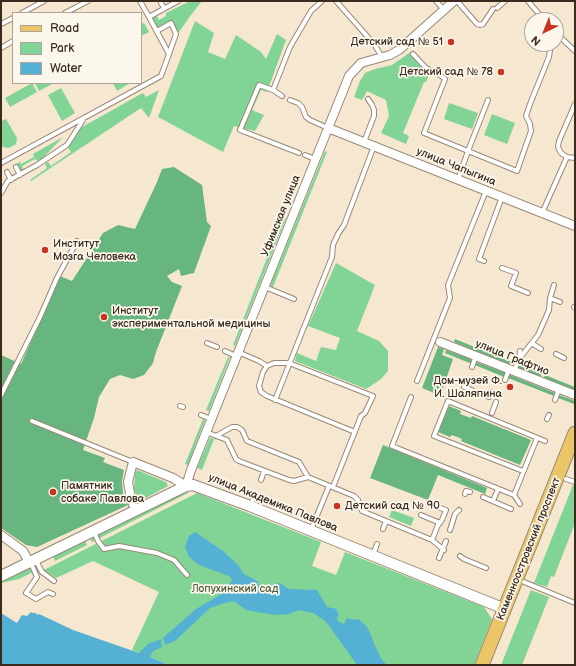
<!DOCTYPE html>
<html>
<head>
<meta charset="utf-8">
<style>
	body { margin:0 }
	#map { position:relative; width:576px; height:666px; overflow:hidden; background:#f6e7d0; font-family:"Balsamiq Sans",sans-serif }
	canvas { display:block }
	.frame { position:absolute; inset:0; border:2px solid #3b2a1e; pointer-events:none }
	.legend { position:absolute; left:12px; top:12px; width:130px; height:72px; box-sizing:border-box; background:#fbf7ec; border:1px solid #aea59a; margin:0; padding:5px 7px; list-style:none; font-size:12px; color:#3b2a1e }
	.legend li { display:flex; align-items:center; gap:8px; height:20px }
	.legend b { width:20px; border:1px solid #aea59a }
	.north { position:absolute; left:524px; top:12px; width:40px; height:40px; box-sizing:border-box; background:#fbf7ec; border:1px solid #aea59a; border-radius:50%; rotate:223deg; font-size:11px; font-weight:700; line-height:16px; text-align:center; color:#3b2a1e }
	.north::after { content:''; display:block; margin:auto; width:14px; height:18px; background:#c8321e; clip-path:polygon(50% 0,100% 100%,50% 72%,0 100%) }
</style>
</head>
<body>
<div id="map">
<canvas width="576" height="666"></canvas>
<div class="frame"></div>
<ul class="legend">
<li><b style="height:5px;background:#eac669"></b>Road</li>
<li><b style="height:11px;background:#81d496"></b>Park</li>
<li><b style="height:11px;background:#55b1d3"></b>Water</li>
</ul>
<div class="north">N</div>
</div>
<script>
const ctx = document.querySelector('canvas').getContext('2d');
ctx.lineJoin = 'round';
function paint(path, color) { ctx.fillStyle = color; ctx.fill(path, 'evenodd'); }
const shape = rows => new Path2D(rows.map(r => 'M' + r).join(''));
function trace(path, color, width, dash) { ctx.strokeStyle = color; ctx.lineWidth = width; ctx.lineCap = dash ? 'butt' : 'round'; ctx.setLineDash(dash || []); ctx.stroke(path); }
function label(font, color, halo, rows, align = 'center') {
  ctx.font = font + ' "Balsamiq Sans",sans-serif'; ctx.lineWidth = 3.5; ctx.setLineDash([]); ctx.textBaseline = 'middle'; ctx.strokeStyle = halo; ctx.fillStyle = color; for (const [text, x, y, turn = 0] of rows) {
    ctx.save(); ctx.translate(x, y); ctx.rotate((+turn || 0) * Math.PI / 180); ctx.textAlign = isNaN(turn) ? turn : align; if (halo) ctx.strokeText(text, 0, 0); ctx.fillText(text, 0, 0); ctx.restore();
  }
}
paint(shape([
	[190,1,202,1,191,15,179,32,177,33,171,23,158,28,155,26,152,19,156,14,159,20,166,16,166,13],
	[195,21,214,33,208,52,225,59,236,35,261,52,266,59,277,34,286,40,267,92,261,90,252,110,264,115,255,131,234,126,223,152,158,117],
	[144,23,149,32,141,36,141,24],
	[409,53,429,74,426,82,424,82,403,133,409,136,406,144,381,133,389,116,386,100,367,91,362,100,354,97,360,81,365,73,375,69,392,65],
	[32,83,37,92,10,107,5,98],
	[35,83,54,83,39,91],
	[113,83,130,83,117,91],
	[61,88,75,113,62,121,48,95],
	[159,90,149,118,141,108,31,181,30,180,47,168,45,164,48,162,51,166,71,152,68,148,82,127,141,94,143,93,146,97],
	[449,103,478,113,472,129,444,119],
	[492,114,515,123,507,144,484,135],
	[6,119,17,138,16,144,9,148,3,147,1,145,1,121],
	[63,137,41,160,38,161,35,159,22,166,24,170,21,172,19,170,16,164,20,162,21,164,34,157,33,154],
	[325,151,327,152,273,287,270,286],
	[283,217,286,218,235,346,233,345],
	[336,263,375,285,357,331,379,341,388,351,388,371,381,379,366,389,295,361,297,353,316,361,321,347,336,350,340,338,308,326],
	[228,357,230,357,209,411,206,410],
	[203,419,205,420,188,465,185,464],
	[210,438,214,439,202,470,197,468],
	[137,470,166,482,168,486,142,500,140,500,137,497,134,489,135,473],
	[573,485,575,485,575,523,554,577,551,576,547,587,534,583],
	[187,491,188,493,92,542,90,538],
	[197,493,321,542,312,566,336,575,345,552,484,607,492,619,474,665,168,665,132,650,159,592,93,561,56,578,44,570],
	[392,510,414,518,411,526,389,517],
	[85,540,87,545,55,561,53,556],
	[35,565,37,570,19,579,1,583,1,581],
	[531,590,549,597,522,665,501,665]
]), '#81d496');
paint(shape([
	[174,167,202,185,207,222,211,226,194,273,181,276,179,269,167,276,172,282,182,286,156,352,153,363,144,375,133,379,120,375,110,379,99,397,94,418,83,450,105,458,103,462,124,470,122,481,123,493,128,505,37,547,26,545,1,528,1,355,21,364,60,276,72,281,103,233,118,225,135,229,157,182,162,169],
	[455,339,514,363,513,366,454,342],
	[438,347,444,349,442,355,453,359,442,391,440,390,439,395,422,388],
	[446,350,473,360,472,364,445,353],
	[476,362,506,373,504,377,475,365],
	[519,365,542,374,540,377,518,368],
	[510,375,555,393,554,396,508,378],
	[545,375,575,387,575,391,544,378],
	[559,395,575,401,574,404,558,398],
	[449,406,461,411,460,414,471,418,472,416,531,440,520,465,461,441,462,439,452,435,450,437,438,432],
	[383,445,487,488,485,494,438,475,428,500,370,478]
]), '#68b67f');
paint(shape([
	[195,532,223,551,238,565,244,574,254,579,258,582,259,588,267,590,271,585,280,583,289,589,317,590,327,607,337,609,337,612,339,613,337,619,339,622,344,624,347,618,355,620,356,619,360,620,367,627,371,635,375,646,382,660,387,665,357,665,330,627,324,620,313,613,299,610,289,614,277,615,263,613,246,610,234,601,221,604,210,608,175,641,165,645,163,638,196,609,220,595,226,589,232,580,229,576,199,565,189,557,185,547,189,536],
	[31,612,33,613,36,613,37,615,39,614,73,630,139,653,148,644,161,639,162,647,153,651,150,657,168,665,1,665,1,613,17,623,22,615,27,616]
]), '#55b1d3');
const service = shape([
	[140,1,149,17],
	[336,1,374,44,382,57],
	[436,1,444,10],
	[457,1,477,24,480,25,483,24,493,9],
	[528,1,544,20],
	[161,3,164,8],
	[497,8,505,1],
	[22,13,44,1],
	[65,13,88,1],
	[1,24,13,18],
	[157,31,171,23,176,34,169,54],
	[556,33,575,51],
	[1,48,13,41],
	[413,54,426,68,440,75,445,79,424,133,468,151,488,100],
	[273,90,259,85,240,130,299,153],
	[282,96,273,90,290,47,311,11,322,1],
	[290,100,298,103,302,107,306,117,310,120,328,128],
	[364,142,374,116,374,110,372,105,368,99],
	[305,155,315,159],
	[567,157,575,158],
	[1,163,161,76,169,54,149,17,178,1],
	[16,167,20,175],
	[7,172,11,180],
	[458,180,468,151,517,171,531,131,530,124,526,116,530,104,549,57,551,44],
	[1,193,8,181,37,165,67,145,85,117],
	[542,213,567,157,561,153,558,147,559,141,575,104],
	[484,261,479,259,502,197],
	[502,268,516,273,511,286,528,293],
	[265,287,294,299],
	[550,298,560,302],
	[574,307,575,308],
	[207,343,217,347],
	[533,344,541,349],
	[225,351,236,356],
	[238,352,259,361,267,366],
	[556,354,564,358],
	[519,358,520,351],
	[472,367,476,356],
	[514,371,519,359,538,335,549,310,550,298,554,285],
	[505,380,509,369],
	[417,381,450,298,448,285,486,191],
	[466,382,464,387,472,390],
	[482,394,489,397,491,392],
	[1,395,40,317,57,278,77,241],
	[411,397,392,446,514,495,520,504],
	[275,400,332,257,333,245,338,234,344,225,374,146],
	[555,400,559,389],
	[180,406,183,407],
	[492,413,496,402],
	[201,415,211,419],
	[547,419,549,415],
	[32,421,133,462],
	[206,432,227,440,236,459,239,461,289,480,294,481,308,477,354,496,358,500,362,511,432,540,438,525,442,520,446,510,435,506],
	[216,436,232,427,237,427,242,430,247,441,299,462,308,477],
	[523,471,434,436,448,401,545,441],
	[566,479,575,482],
	[261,480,264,471],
	[333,487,344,459,361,416,365,413,373,396,289,363,274,363,267,366,263,372,259,386,261,392,267,396,355,432],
	[465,494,466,491,470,492],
	[514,495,537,438],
	[483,497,511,509],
	[493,501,498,489],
	[250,506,255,495],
	[421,515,440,523],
	[383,529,386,521],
	[311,530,329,486],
	[450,530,455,514,459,510],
	[94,532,98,541,104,549,119,546,157,553,174,560,187,575],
	[432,540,444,550],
	[373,555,377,544],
	[460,556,464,559,486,568],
	[439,558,446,541],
	[35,559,42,572,54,581],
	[30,561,37,577,26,593,36,599,48,592,53,594],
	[524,582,575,603]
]);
const minor = shape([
	[328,128,575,226],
	[440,342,575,395],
	[136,511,131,499,128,482,133,462,173,478,186,486,191,470,349,76,361,63,390,55,399,50,454,1],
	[1,535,23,551,29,562]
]);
const tertiary = shape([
	[1,576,186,486,193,485,250,506,505,609]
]);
const primary = shape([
	[482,665,575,433]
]);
trace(service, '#988877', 6);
trace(minor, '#988877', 10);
trace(tertiary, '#988877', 12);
trace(primary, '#988877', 15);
trace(service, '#fff', 4);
trace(minor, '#fff', 8);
trace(tertiary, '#fff', 10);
trace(primary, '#eac669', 13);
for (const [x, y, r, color] of [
	[451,42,4,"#c8321e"],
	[501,72,4,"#c8321e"],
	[45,250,4,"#c8321e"],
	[104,317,4,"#c8321e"],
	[510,387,4,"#c8321e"],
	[53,492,4,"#c8321e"],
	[337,506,4,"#c8321e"]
]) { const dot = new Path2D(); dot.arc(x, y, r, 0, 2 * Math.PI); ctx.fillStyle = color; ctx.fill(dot); trace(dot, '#fbf7ec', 1.5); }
label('11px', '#3b2a1e', '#fbf7ec', [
	["Детский сад № 51",443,42,"right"],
	["Детский сад № 78",493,72,"right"],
	["Институт",53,244],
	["Мозга Человека",53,257],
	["Институт",112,311],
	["экспериментальной медицины",112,324],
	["Дом-музей Ф.",502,381,"right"],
	["И. Шаляпина",502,394,"right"],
	["Памятник",61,486],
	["собаке Павлова",61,499],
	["Детский сад № 90",345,506]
], 'left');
label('11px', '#3b2a1e', '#fbf7ec', [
	["улица Чапыгина",456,167,22],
	["Уфимская улица",281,216,-68],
	["улица Графтио",512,358,22],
	["улица Академика Павлова",273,503,22],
	["Каменноостровский проспект",529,549,-68]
]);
label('11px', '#505d42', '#fbf7ec', [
	["Лопухинский сад",235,589]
]);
</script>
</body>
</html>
